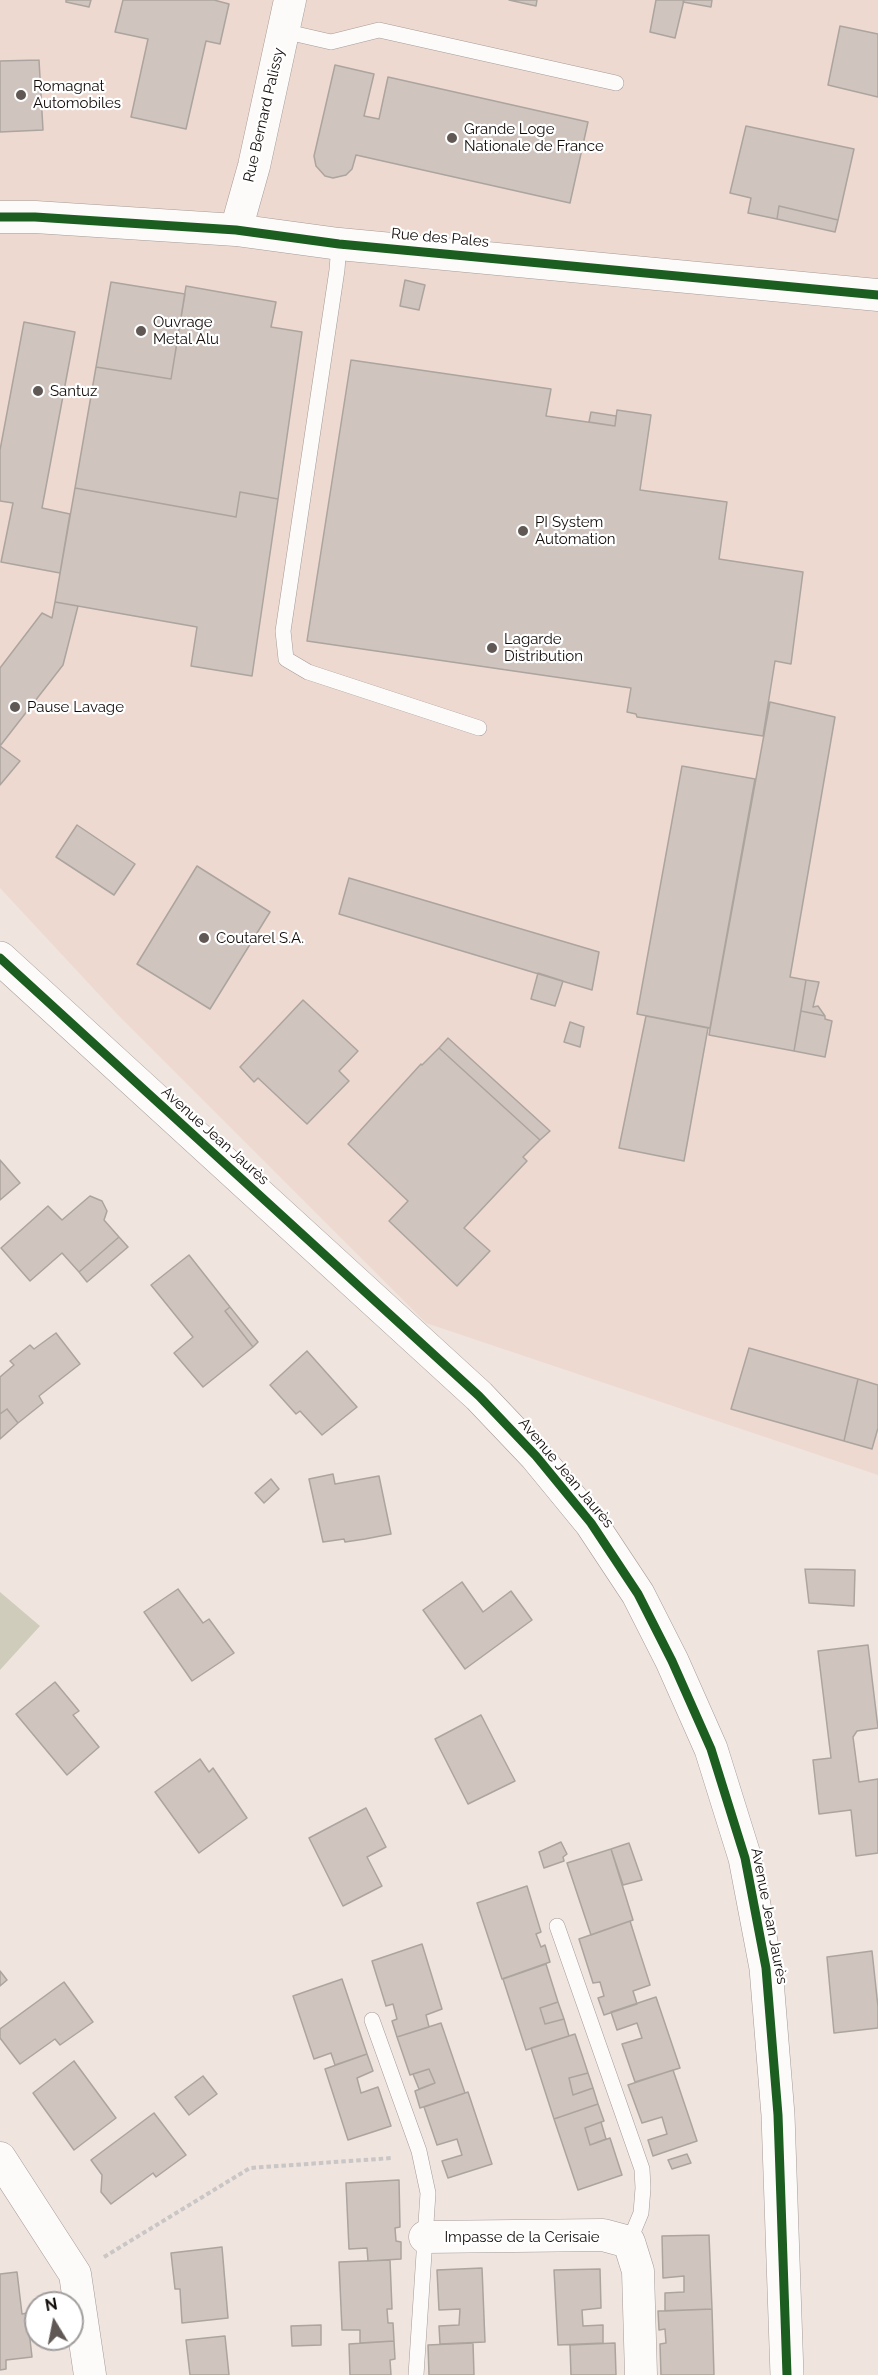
<!DOCTYPE html>
<html>
<head>
<meta charset="utf-8">
<style>
	body { margin:0 }
	#map { position:relative; width:878px; height:2375px; overflow:hidden; background:#efe4de; font-family:Raleway,sans-serif }
	canvas { display:block }
	.north { position:absolute; left:24px; top:2291px; width:60px; height:60px; box-sizing:border-box; background:#fff; border:2px solid #a19e9d; border-radius:50%; rotate:350deg; font-size:16px; font-weight:700; line-height:24px; text-align:center; color:#130d0a }
	.north::after { content:''; display:block; margin:auto; width:21px; height:27px; background:#605854; clip-path:polygon(50% 0,100% 100%,50% 72%,0 100%) }
</style>
</head>
<body>
<div id="map">
<canvas width="878" height="2375"></canvas>
<div class="north">N</div>
</div>
<script>
const ctx = document.querySelector('canvas').getContext('2d');
ctx.lineJoin = 'round';
function paint(path, color) { ctx.fillStyle = color; ctx.fill(path, 'evenodd'); }
const shape = rows => new Path2D(rows.map(r => 'M' + r).join(''));
function trace(path, color, width, dash) { ctx.strokeStyle = color; ctx.lineWidth = width; ctx.lineCap = dash ? 'butt' : 'round'; ctx.setLineDash(dash || []); ctx.stroke(path); }
function label(font, color, halo, rows, align = 'center') {
  ctx.font = font + ' Raleway,sans-serif'; ctx.lineWidth = 4.5; ctx.setLineDash([]); ctx.textBaseline = 'middle'; ctx.strokeStyle = halo; ctx.fillStyle = color; for (const [text, x, y, turn = 0] of rows) {
    ctx.save(); ctx.translate(x, y); ctx.rotate((+turn || 0) * Math.PI / 180); ctx.textAlign = isNaN(turn) ? turn : align; if (halo) ctx.strokeText(text, 0, 0); ctx.fillText(text, 0, 0); ctx.restore();
  }
}
paint(shape([
	[0,0,878,0,878,1475,426,1323,119,1016,0,888]
]), '#eed9d0');
paint(shape([
	[0,1592,40,1626,0,1670]
]), '#cfccbc');
const building = shape([
	[66,0,91,0,89,7,66,2,66,0],
	[123,0,214,0,229,4,220,44,206,41,186,129,131,117,148,39,115,32,123,0],
	[509,0,537,0,536,6,509,0],
	[656,0,684,0,675,38,650,32,656,0],
	[684,0,712,0,711,7,683,2,684,0],
	[840,26,878,34,878,97,828,85,840,26],
	[39,60,43,130,0,132,0,61,39,60],
	[335,65,374,74,364,116,379,119,388,77,588,122,570,203,356,155,352,169,346,175,333,178,325,176,316,166,314,156,335,65],
	[746,126,854,149,838,220,779,206,777,219,748,213,751,198,730,193,746,126],
	[779,206,838,220,835,232,777,219,779,206],
	[405,280,425,285,419,310,400,306,405,280],
	[111,282,185,294,171,379,96,367,111,282],
	[186,286,276,302,271,327,302,332,278,499,240,492,236,517,75,488,96,367,171,379,186,286],
	[24,322,75,332,42,508,70,514,60,573,1,562,13,503,0,501,0,450,24,322],
	[351,360,551,389,546,416,615,426,617,410,651,415,640,490,727,502,719,559,803,572,791,664,775,661,763,736,637,717,636,714,627,712,631,688,307,641,351,360],
	[591,412,616,416,615,426,589,422,591,412],
	[75,488,236,517,240,492,278,499,252,676,191,666,197,627,55,602,75,488],
	[55,602,78,606,63,665,0,746,20,761,0,785,0,668,42,613,52,618,55,602],
	[770,702,835,717,790,977,806,980,794,1051,709,1035,770,702],
	[682,766,755,779,710,1028,637,1014,682,766],
	[77,825,135,864,114,895,56,857,77,825],
	[197,866,270,912,210,1009,137,964,197,866],
	[349,878,599,952,592,990,339,914,349,878],
	[538,973,563,981,555,1006,531,999,538,973],
	[806,980,819,982,813,1007,818,1006,825,1016,801,1011,806,980],
	[303,1000,358,1051,339,1071,349,1081,307,1124,258,1078,254,1082,240,1067,303,1000],
	[801,1011,825,1016,825,1019,832,1021,825,1057,794,1051,801,1011],
	[646,1016,708,1028,684,1161,619,1148,646,1016],
	[570,1022,584,1027,580,1047,564,1042,570,1022],
	[448,1038,550,1131,540,1140,439,1048,448,1038],
	[439,1048,540,1140,523,1157,527,1161,464,1228,490,1251,457,1286,389,1221,408,1201,348,1144,421,1064,422,1065,439,1048],
	[0,1160,20,1183,0,1200,0,1160],
	[90,1196,102,1201,107,1211,104,1220,119,1237,79,1272,62,1253,30,1281,1,1248,48,1206,62,1220,90,1196],
	[119,1237,128,1247,87,1282,79,1272,119,1237],
	[189,1255,230,1307,225,1311,253,1347,203,1387,174,1353,193,1337,151,1285,189,1255],
	[230,1307,258,1342,253,1347,225,1311,230,1307],
	[56,1333,80,1364,39,1396,43,1403,18,1423,7,1409,0,1414,0,1377,14,1365,10,1361,30,1345,34,1349,56,1333],
	[749,1348,858,1379,844,1441,731,1409,749,1348],
	[307,1351,357,1407,322,1435,300,1411,296,1414,270,1385,307,1351],
	[858,1379,878,1385,878,1428,872,1449,844,1441,858,1379],
	[7,1409,18,1423,0,1439,0,1414,7,1409],
	[333,1474,335,1484,379,1476,391,1534,365,1539,345,1542,344,1539,323,1542,309,1479,333,1474],
	[271,1479,279,1489,264,1503,255,1493,271,1479],
	[805,1569,855,1570,854,1606,809,1603,805,1569],
	[462,1582,483,1612,511,1591,532,1620,465,1669,423,1610,462,1582],
	[178,1589,203,1623,209,1619,234,1653,192,1681,144,1612,178,1589],
	[868,1645,878,1728,857,1731,853,1737,859,1782,878,1779,878,1853,856,1856,851,1810,819,1814,813,1760,831,1758,818,1651,868,1645],
	[55,1682,79,1711,73,1715,99,1747,67,1775,16,1714,55,1682],
	[481,1715,515,1781,468,1804,435,1739,481,1715],
	[200,1759,209,1772,213,1768,247,1818,199,1853,155,1792,200,1759],
	[366,1808,386,1847,367,1857,382,1886,343,1906,309,1838,366,1808],
	[561,1842,567,1854,563,1857,564,1861,544,1868,539,1852,561,1842],
	[629,1843,642,1880,623,1885,611,1849,629,1843],
	[611,1849,633,1920,591,1935,567,1863,611,1849],
	[527,1886,541,1932,536,1934,541,1947,545,1945,550,1962,502,1979,477,1903,527,1886],
	[630,1921,650,1985,633,1991,637,2004,604,2015,598,1998,604,1996,600,1982,593,1983,579,1939,630,1921],
	[422,1944,442,2009,426,2015,429,2027,397,2037,392,2021,397,2019,393,2004,386,2006,372,1961,422,1944],
	[872,1951,878,2007,878,2028,834,2033,827,1957,872,1951],
	[546,1964,558,2002,540,2008,545,2024,564,2019,569,2036,526,2050,503,1979,546,1964],
	[0,1971,7,1980,0,1986,0,1971],
	[342,1979,367,2054,335,2065,331,2053,314,2059,293,1996,342,1979],
	[64,1982,93,2022,60,2045,55,2039,20,2064,0,2038,0,2029,64,1982],
	[656,1997,680,2068,635,2082,622,2044,642,2038,637,2023,617,2030,611,2012,656,1997],
	[558,2002,564,2019,545,2024,540,2008,558,2002],
	[441,2023,465,2093,420,2108,415,2091,435,2083,429,2069,410,2075,397,2037,441,2023],
	[575,2034,588,2073,569,2078,573,2095,593,2088,598,2104,554,2119,531,2048,575,2034],
	[367,2054,373,2071,357,2078,361,2093,378,2087,391,2126,348,2140,325,2069,367,2054],
	[74,2061,116,2118,74,2150,33,2093,74,2061],
	[429,2069,435,2083,419,2089,413,2074,429,2069],
	[673,2070,697,2141,653,2156,648,2140,667,2134,662,2117,642,2123,628,2085,673,2070],
	[588,2073,593,2088,573,2095,569,2078,588,2073],
	[203,2076,217,2094,189,2115,175,2097,203,2076],
	[468,2092,492,2164,448,2178,442,2161,462,2155,457,2139,437,2145,424,2107,468,2092],
	[598,2104,604,2121,585,2128,590,2145,610,2138,622,2175,578,2190,554,2119,598,2104],
	[154,2113,186,2155,156,2177,153,2173,111,2204,101,2192,102,2175,91,2160,154,2113],
	[601,2122,606,2139,590,2145,585,2128,601,2122],
	[687,2154,691,2163,672,2169,668,2160,687,2154],
	[399,2180,400,2227,395,2228,396,2241,401,2242,401,2259,368,2261,367,2248,349,2249,346,2183,399,2180],
	[709,2235,712,2309,665,2311,665,2293,684,2292,684,2276,663,2278,662,2236,709,2235],
	[222,2247,228,2318,182,2323,180,2289,175,2289,171,2253,222,2247],
	[390,2260,392,2309,387,2309,388,2323,393,2323,394,2341,360,2343,360,2330,342,2330,339,2262,390,2260],
	[482,2268,485,2342,440,2344,439,2326,459,2325,460,2309,439,2310,437,2270,482,2268],
	[600,2269,601,2308,582,2310,583,2326,603,2325,603,2343,558,2345,554,2270,600,2269],
	[17,2272,22,2314,27,2313,32,2357,6,2360,6,2369,0,2370,0,2274,17,2272],
	[712,2309,714,2375,661,2375,660,2344,666,2343,665,2329,659,2330,658,2311,712,2309],
	[321,2325,321,2345,292,2346,291,2326,321,2325],
	[225,2336,229,2375,190,2375,186,2340,225,2336],
	[394,2341,395,2359,390,2360,391,2375,350,2375,349,2344,394,2341],
	[473,2343,474,2375,429,2375,428,2345,473,2343],
	[615,2343,616,2375,571,2375,570,2345,615,2343]
]);
paint(building, '#d0c4be');
trace(building, '#aca49f', 1.5);
const lane = shape([
	[283,31,331,42,379,30,616,83],
	[339,244,337,270,283,631,286,659,308,672,479,728],
	[557,1926,642,2169,643,2188,641,2213,629,2242],
	[372,2020,419,2151,428,2193,416,2375]
]);
const street = shape([
	[0,217,35,217,236,230,339,244,878,295],
	[236,230,254,166,290,0],
	[0,2158,75,2274,90,2375],
	[425,2237,603,2235,629,2242,638,2271,641,2375]
]);
const secondary = shape([
	[0,958,479,1396,536,1456,591,1523,638,1594,672,1661,711,1749,745,1858,766,1968,778,2115,787,2375]
]);
trace(lane, '#a49c98', 16);
trace(street, '#a49c98', 33);
trace(secondary, '#a49c98', 34);
trace(shape([
	[104,2257,250,2168,392,2158]
]), '#c9c6c5', 4, [4.5, 3]);
trace(lane, '#fdfbfa', 15);
trace(street, '#fdfbfa', 32);
trace(secondary, '#fdfbfa', 33);
trace(shape([
	[0,217,35,217,236,230,339,244,878,295],
	[0,958,479,1396,536,1456,591,1523,638,1594,672,1661,711,1749,745,1858,766,1968,778,2115,787,2375]
]), '#1b5e20', 9);
for (const [x, y, r, color] of [
	[21,95,6,"#605854"],
	[452,138,6,"#605854"],
	[141,331,6,"#605854"],
	[38,391,6,"#605854"],
	[523,531,6,"#605854"],
	[492,648,6,"#605854"],
	[15,707,6,"#605854"],
	[204,938,6,"#605854"]
]) { const dot = new Path2D(); dot.arc(x, y, r, 0, 2 * Math.PI); ctx.fillStyle = color; ctx.fill(dot); trace(dot, '#fff', 2); }
label('15px', '#130d0a', '#fff', [
	["Romagnat",33,86],
	["Automobiles",33,103],
	["Grande Loge",464,129],
	["Nationale de France",464,146],
	["Ouvrage",153,322],
	["Metal Alu",153,339],
	["Santuz",50,391],
	["PI System",535,522],
	["Automation",535,539],
	["Lagarde",504,639],
	["Distribution",504,656],
	["Pause Lavage",27,707],
	["Coutarel S.A.",216,938]
], 'left');
label('15px', '#130d0a', '#fff', [
	["Rue Bernard Palissy",264,115,-77],
	["Rue des Pales",440,238,5],
	["Avenue Jean Jaurès",215,1136,42],
	["Avenue Jean Jaurès",566,1473,50],
	["Avenue Jean Jaurès",769,1916,79],
	["Impasse de la Cerisaie",522,2237]
]);
</script>
</body>
</html>
